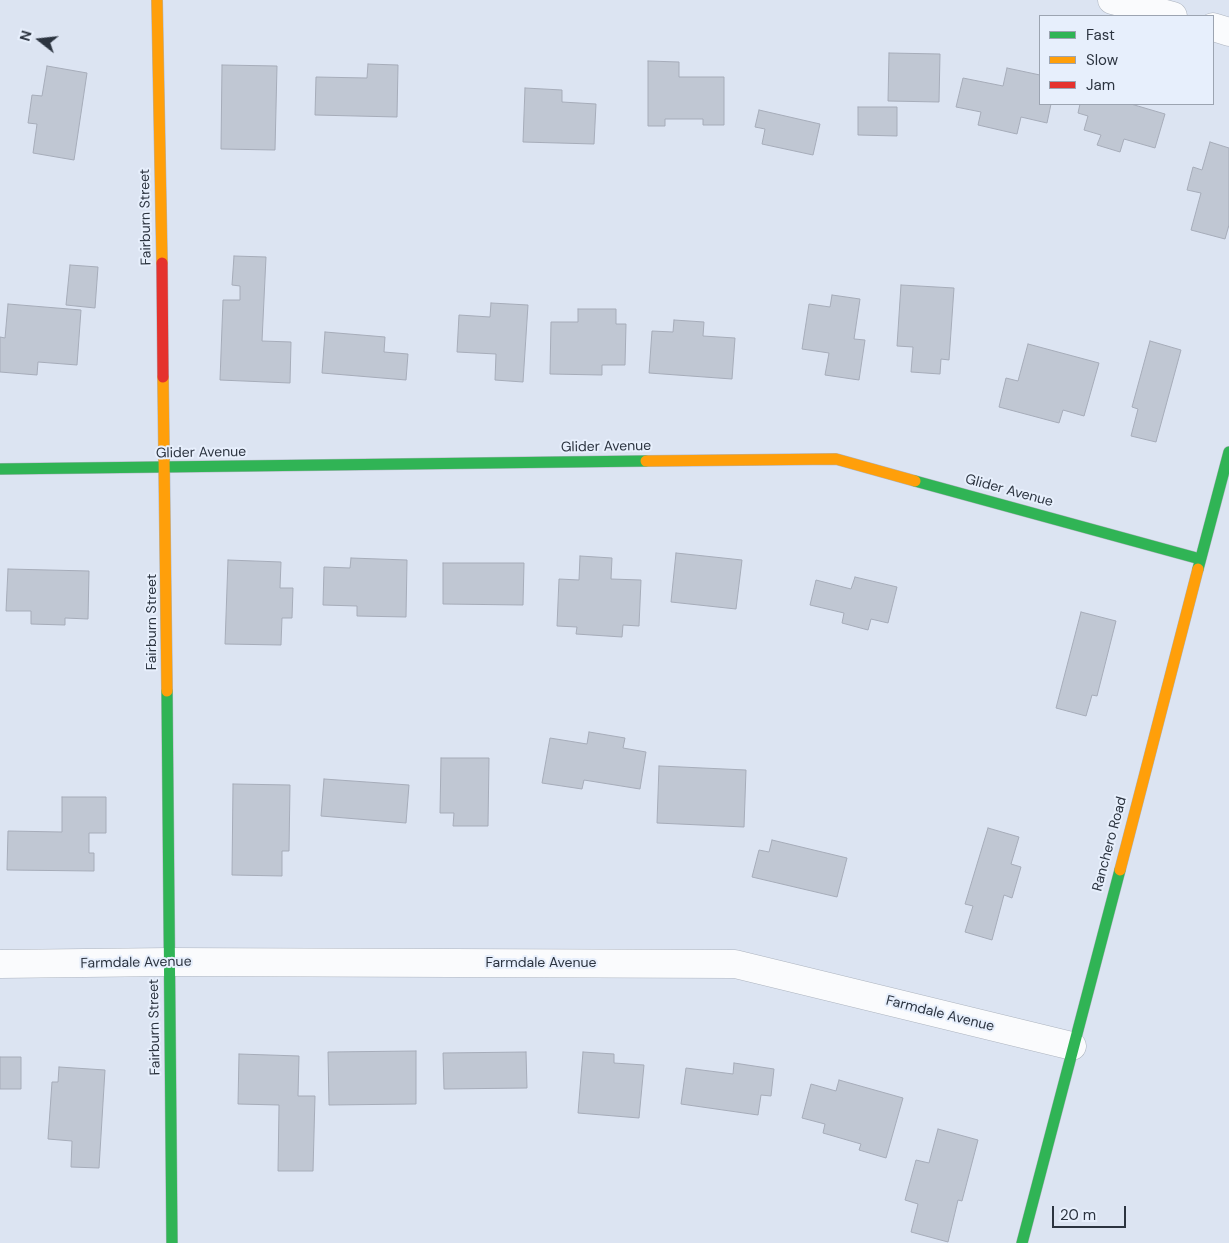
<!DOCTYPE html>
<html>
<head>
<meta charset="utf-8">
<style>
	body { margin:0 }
	#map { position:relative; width:1229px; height:1243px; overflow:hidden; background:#dce4f2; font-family:"DM Sans",sans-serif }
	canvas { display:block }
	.legend { position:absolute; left:1039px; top:15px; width:175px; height:90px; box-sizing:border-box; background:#e7effc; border:1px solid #9ca4b1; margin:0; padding:6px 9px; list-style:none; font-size:15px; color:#2c3440 }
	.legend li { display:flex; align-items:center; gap:10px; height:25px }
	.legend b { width:25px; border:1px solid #9ca4b1 }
	.north { position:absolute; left:15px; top:15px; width:50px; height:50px; -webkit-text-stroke:4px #e7effc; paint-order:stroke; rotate:286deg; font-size:14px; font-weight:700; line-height:20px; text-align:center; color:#2c3440 }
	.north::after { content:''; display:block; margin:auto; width:18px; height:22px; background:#2c3440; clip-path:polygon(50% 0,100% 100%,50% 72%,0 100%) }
	.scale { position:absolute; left:1052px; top:1206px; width:74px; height:22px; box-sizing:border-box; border:2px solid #2c3440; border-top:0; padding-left:6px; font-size:15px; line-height:18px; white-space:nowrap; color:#2c3440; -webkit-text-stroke:4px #e7effc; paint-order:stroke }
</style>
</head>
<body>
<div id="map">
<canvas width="1229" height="1243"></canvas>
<ul class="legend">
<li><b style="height:6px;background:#30b455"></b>Fast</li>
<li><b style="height:6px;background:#ff9f0a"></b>Slow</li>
<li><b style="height:6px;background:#e5322d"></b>Jam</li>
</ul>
<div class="north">N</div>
<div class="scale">20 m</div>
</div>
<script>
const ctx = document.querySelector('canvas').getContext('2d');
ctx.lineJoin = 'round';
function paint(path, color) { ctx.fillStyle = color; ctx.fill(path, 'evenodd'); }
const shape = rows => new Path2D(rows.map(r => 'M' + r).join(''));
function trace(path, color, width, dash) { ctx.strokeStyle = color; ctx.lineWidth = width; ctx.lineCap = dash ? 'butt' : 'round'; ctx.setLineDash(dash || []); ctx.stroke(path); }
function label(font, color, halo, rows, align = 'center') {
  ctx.font = font + ' "DM Sans",sans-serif'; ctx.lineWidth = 4; ctx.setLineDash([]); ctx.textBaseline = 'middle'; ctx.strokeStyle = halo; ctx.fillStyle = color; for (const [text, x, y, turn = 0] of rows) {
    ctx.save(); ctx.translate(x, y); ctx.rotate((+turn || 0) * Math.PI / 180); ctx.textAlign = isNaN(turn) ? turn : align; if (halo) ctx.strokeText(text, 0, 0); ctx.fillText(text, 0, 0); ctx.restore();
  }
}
const building = shape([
	[889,53,940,54,939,102,888,101,889,53],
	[648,61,679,62,679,77,724,77,724,125,703,125,703,119,665,119,665,126,648,126,648,61],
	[368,64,398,65,397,117,315,115,316,77,367,78,368,64],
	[222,65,277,66,275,150,221,149,222,65],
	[47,66,87,73,74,160,33,153,37,124,28,123,32,95,42,96,47,66],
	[1007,68,1040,75,1040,104,1051,104,1047,123,1021,117,1017,134,978,125,981,112,956,107,963,78,1003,86,1007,68],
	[525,88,562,90,562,102,596,104,594,144,523,142,525,88],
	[1080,104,1131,104,1165,114,1155,148,1124,139,1120,152,1097,145,1101,135,1084,130,1088,116,1078,113,1080,104],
	[858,107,897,107,897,136,858,135,858,107],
	[759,110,820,124,813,155,762,144,765,129,755,127,759,110],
	[1210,142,1229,148,1229,225,1225,239,1191,230,1201,193,1187,190,1193,167,1202,170,1210,142],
	[234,256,266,257,262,341,291,342,290,383,220,380,223,300,240,300,240,286,232,285,234,256],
	[70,265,98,267,95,308,66,305,70,265],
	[901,285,954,288,949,360,941,359,940,374,911,372,913,347,897,346,901,285],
	[832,295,860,299,854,339,865,340,859,380,825,375,829,353,802,349,809,304,830,307,832,295],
	[491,303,528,305,523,382,495,380,496,354,457,352,459,315,490,317,491,303],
	[8,304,81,310,77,365,38,362,37,375,0,372,0,337,5,338,8,304],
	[578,309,616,309,616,324,626,324,625,365,602,365,602,375,550,374,551,322,578,322,578,309],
	[674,320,704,322,703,336,735,338,732,379,649,373,652,331,673,332,674,320],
	[325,332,385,337,384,352,408,354,406,380,322,373,325,332],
	[1150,341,1181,350,1156,442,1131,436,1138,409,1132,407,1150,341],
	[1028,344,1099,363,1084,416,1063,410,1059,423,999,407,1006,378,1018,381,1028,344],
	[676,553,742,560,736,609,671,602,676,553],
	[580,556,612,558,611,579,641,580,639,626,623,625,622,637,576,634,577,627,557,626,559,579,579,580,580,556],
	[351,558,407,560,406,617,357,616,357,606,323,605,324,567,350,568,351,558],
	[228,560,281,562,280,588,293,588,292,618,282,618,281,645,225,644,228,560],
	[443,563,524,563,523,605,443,604,443,563],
	[8,569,89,571,88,619,65,618,65,625,31,624,31,611,6,611,8,569],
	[855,577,897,587,888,623,871,619,868,630,842,623,844,613,810,605,816,580,851,589,855,577],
	[1081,612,1116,621,1097,696,1092,695,1086,716,1056,708,1081,612],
	[589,732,625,738,623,748,646,752,640,789,584,780,582,789,542,783,550,738,587,744,589,732],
	[441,758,489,758,488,826,453,826,454,813,440,813,441,758],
	[659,766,746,770,744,827,657,823,659,766],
	[324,779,409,785,406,823,321,816,324,779],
	[233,784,290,785,289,851,282,851,282,876,232,875,233,784],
	[62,797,106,797,106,833,89,833,89,853,94,853,94,871,7,870,8,831,62,832,62,797],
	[988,828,1019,837,1011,864,1021,867,1012,898,1004,895,992,940,965,932,973,906,965,904,988,828],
	[772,840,847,858,837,897,752,877,759,850,769,852,772,840],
	[416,1051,416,1104,329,1105,328,1052,416,1051],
	[526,1052,527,1088,444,1089,443,1053,526,1052],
	[583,1052,614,1054,614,1063,644,1065,639,1118,578,1113,583,1052],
	[239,1054,299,1056,298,1096,315,1096,313,1171,278,1171,279,1105,238,1104,239,1054],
	[0,1057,21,1057,21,1089,0,1089,0,1057],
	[734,1063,774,1069,771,1096,761,1095,758,1115,681,1104,686,1068,733,1074,734,1063],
	[59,1067,105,1070,99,1168,71,1167,72,1141,48,1139,52,1082,58,1082,59,1067],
	[839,1080,903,1098,886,1158,859,1150,861,1144,823,1133,825,1124,802,1118,811,1084,836,1091,839,1080],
	[938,1129,978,1140,962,1201,958,1200,948,1242,911,1232,918,1204,905,1200,916,1160,929,1163,938,1129]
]);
paint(building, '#c0c7d3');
trace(building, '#a6acb9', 1);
const street = shape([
	[1112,0,1173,16],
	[1213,27,1229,32],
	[0,964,169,962,735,964,1072,1046]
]);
const fast = shape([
	[0,469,646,461],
	[915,481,1200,559],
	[1198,569,1229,452],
	[167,691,172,1243],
	[1022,1243,1120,870]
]);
const slow = shape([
	[157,0,162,263],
	[163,377,167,691],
	[646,461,836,459,915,481],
	[1120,870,1198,569]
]);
const jam = shape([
	[162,263,163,377]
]);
trace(street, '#adb4bf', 29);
trace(fast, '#adb4bf', 12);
trace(slow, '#adb4bf', 12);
trace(jam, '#adb4bf', 12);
trace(street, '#fafbfd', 28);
trace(fast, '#30b455', 11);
trace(slow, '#ff9f0a', 11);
trace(jam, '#e5322d', 11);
label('14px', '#2c3440', '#e7effc', [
	["Fairburn Street",146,217,-91],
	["Glider Avenue",606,447,-1],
	["Glider Avenue",201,453,-1],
	["Glider Avenue",1009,491,15],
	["Fairburn Street",152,622,-90],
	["Ranchero Road",1110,844,-75],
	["Farmdale Avenue",136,963,-1],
	["Farmdale Avenue",541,963],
	["Farmdale Avenue",940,1014,14],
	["Fairburn Street",155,1027,-91]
]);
</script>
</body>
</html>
